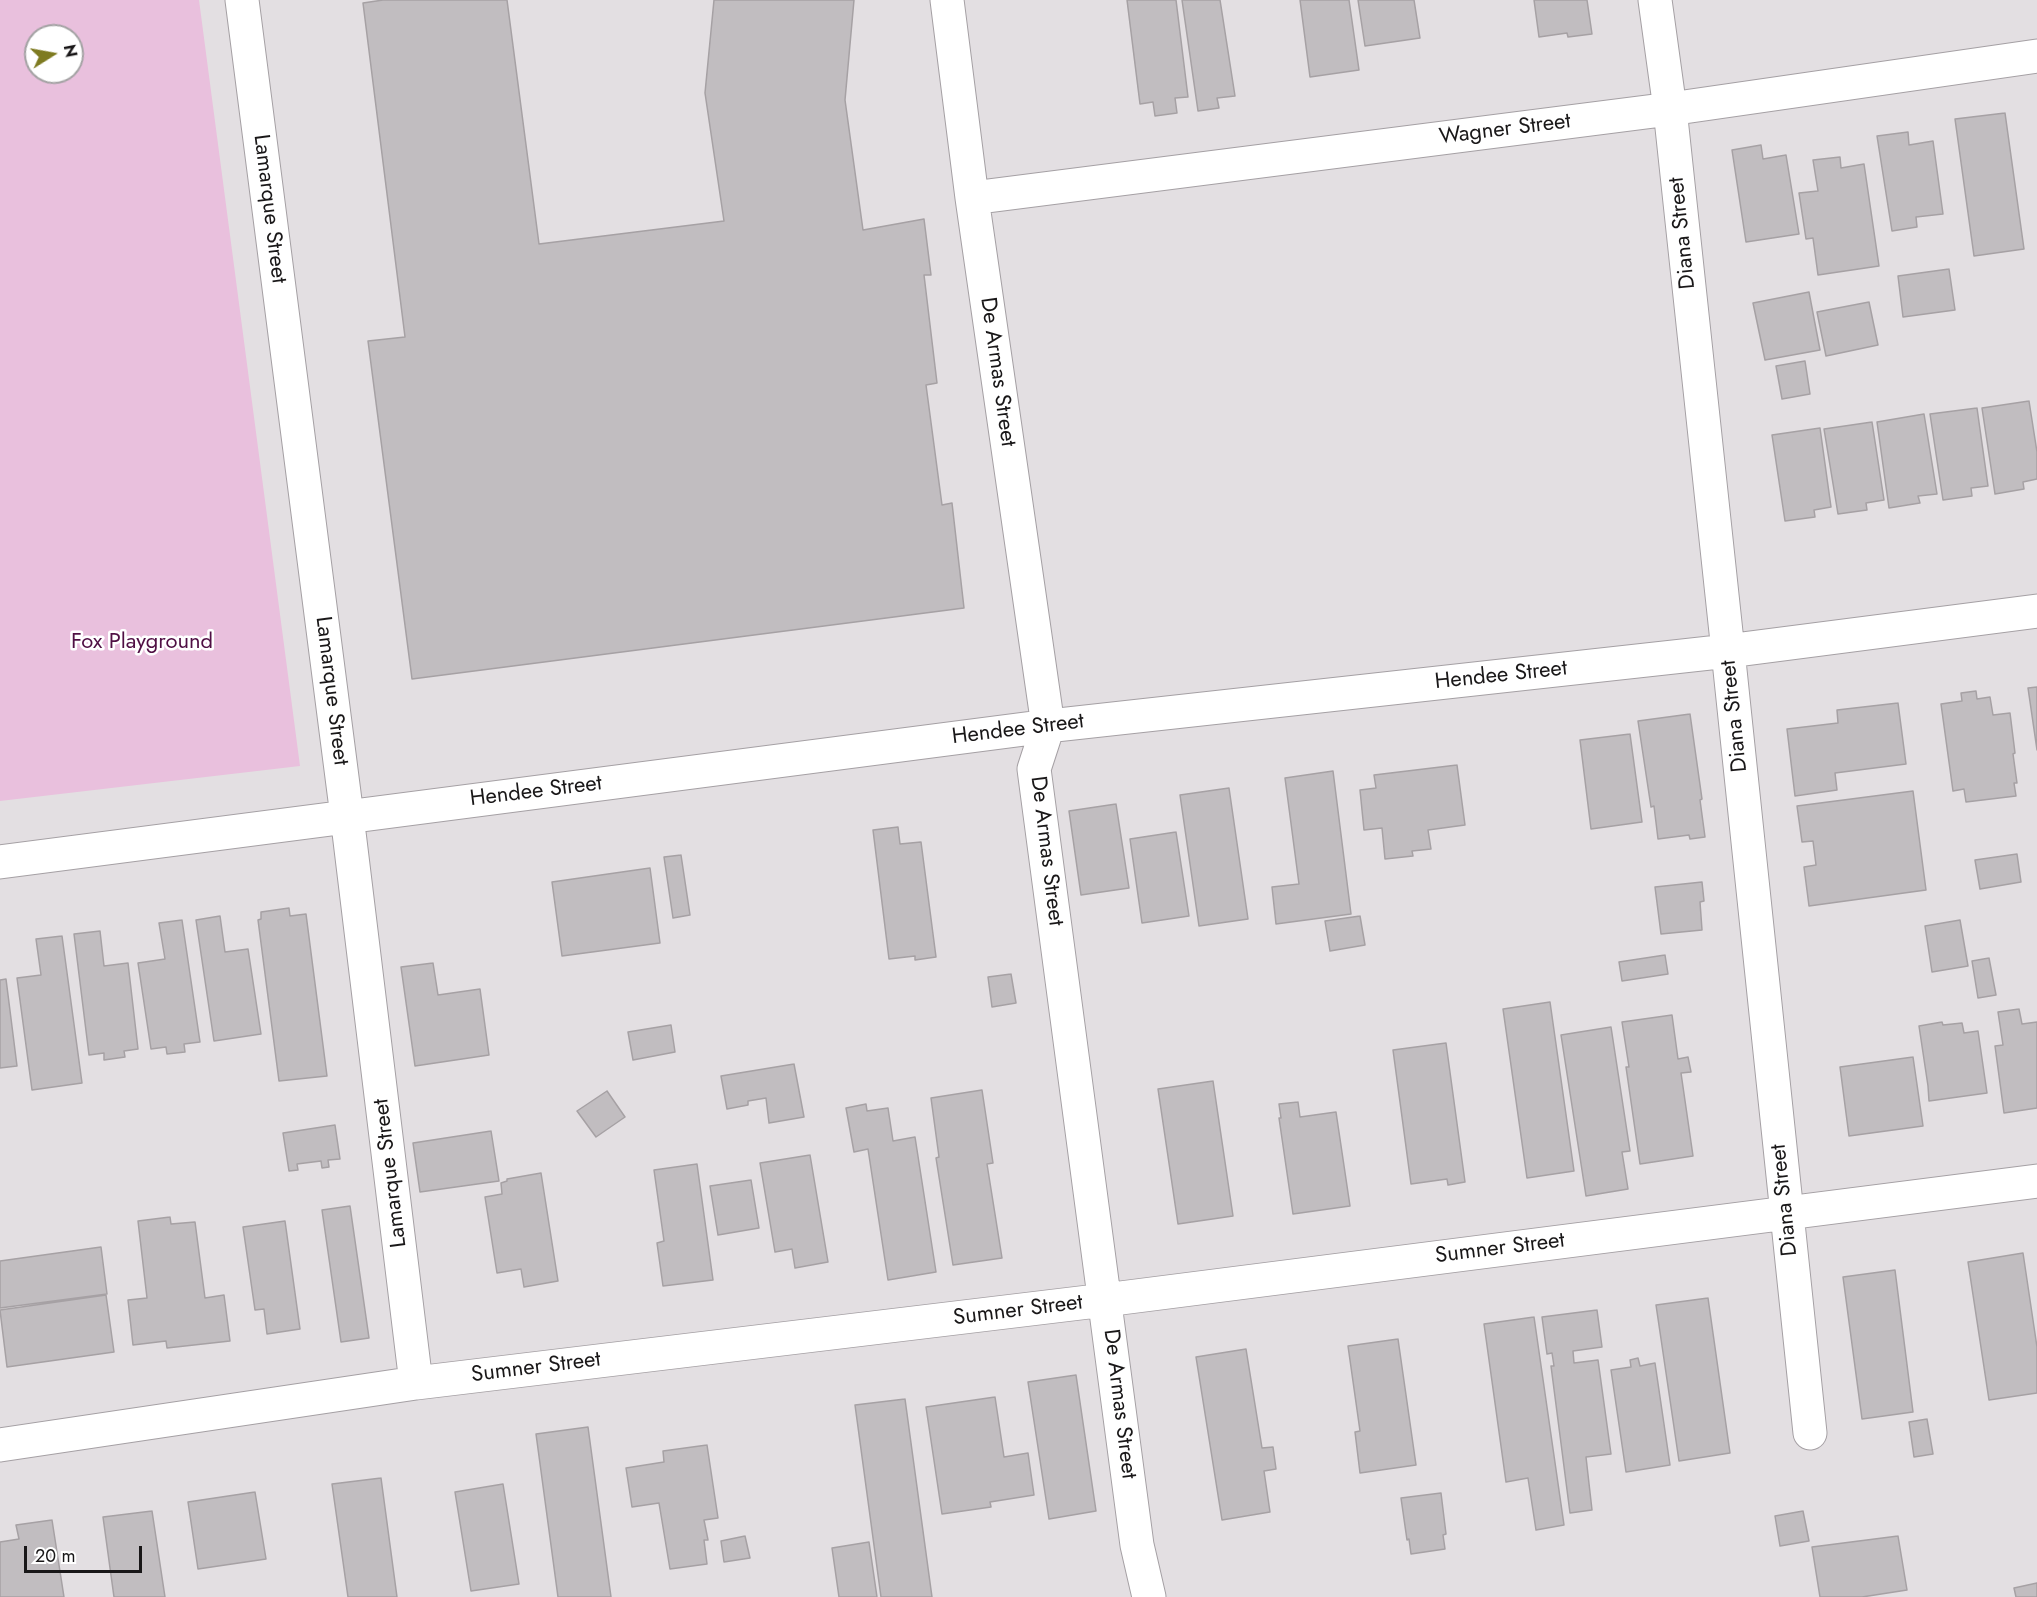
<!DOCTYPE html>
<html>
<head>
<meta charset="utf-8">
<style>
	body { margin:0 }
	#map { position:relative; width:2037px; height:1597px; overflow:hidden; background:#e3dfe2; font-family:Jost,sans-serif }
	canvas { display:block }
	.north { position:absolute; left:24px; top:24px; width:60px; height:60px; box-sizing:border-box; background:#fff; border:2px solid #a3a2a3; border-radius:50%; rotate:79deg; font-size:16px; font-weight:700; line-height:24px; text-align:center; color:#191718 }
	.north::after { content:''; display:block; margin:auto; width:21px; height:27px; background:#7e7b21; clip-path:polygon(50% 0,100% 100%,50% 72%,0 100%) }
	.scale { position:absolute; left:24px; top:1546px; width:118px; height:27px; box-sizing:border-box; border:3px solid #191718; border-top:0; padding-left:8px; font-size:18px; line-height:21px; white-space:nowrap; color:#191718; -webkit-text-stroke:4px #fff; paint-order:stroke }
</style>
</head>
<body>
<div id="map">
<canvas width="2037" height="1597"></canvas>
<div class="north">N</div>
<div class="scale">20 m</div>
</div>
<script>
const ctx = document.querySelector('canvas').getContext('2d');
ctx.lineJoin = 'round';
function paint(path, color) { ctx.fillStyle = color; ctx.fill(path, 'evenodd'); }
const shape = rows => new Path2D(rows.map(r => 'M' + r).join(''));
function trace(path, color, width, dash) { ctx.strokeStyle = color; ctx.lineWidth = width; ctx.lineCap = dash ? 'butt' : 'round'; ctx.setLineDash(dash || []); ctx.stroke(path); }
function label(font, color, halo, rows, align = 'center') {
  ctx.font = font + ' Jost,sans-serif'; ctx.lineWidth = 5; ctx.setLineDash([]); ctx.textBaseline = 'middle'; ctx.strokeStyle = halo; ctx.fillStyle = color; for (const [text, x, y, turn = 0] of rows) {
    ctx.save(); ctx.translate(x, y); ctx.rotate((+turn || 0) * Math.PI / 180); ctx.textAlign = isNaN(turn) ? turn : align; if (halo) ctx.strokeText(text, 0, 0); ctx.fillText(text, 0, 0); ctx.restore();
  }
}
paint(shape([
	[0,0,199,0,300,766,0,801],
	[36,36,72,36,72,72,36,72]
]), '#e9c0dd');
const building = shape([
	[383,0,507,0,539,244,724,221,705,93,714,0,854,0,845,100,863,230,924,219,931,275,924,275,937,383,926,385,942,505,952,503,964,608,412,679,368,341,405,337,363,3,383,0],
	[1127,0,1176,0,1188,97,1175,98,1177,113,1155,116,1153,102,1140,104,1127,0],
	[1182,0,1220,0,1235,96,1217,98,1219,108,1198,111,1182,0],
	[1300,0,1349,0,1359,70,1310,77,1300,0],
	[1358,0,1414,0,1420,38,1365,46,1358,0],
	[1534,0,1587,0,1592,34,1568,37,1567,33,1539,37,1534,0],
	[2005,113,2024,249,1974,256,1955,119,2005,113],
	[1908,132,1909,145,1933,141,1943,214,1916,217,1917,227,1892,231,1877,136,1908,132],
	[1761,145,1763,159,1786,155,1799,234,1746,242,1732,150,1761,145],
	[1840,157,1841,168,1864,164,1879,266,1818,275,1813,238,1806,239,1799,193,1818,191,1813,160,1840,157],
	[1949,269,1955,310,1903,317,1898,276,1949,269],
	[1809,292,1820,350,1765,360,1753,303,1809,292],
	[1869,302,1878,345,1826,356,1817,312,1869,302],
	[1805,361,1810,394,1782,399,1776,366,1805,361],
	[2029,401,2037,452,2037,479,2023,482,2024,489,1995,494,1982,408,2029,401],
	[1977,408,1988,486,1971,488,1972,496,1943,500,1930,414,1977,408],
	[1924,414,1937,494,1918,496,1920,503,1889,508,1877,422,1924,414],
	[1872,422,1884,500,1866,503,1867,510,1838,514,1824,429,1872,422],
	[1820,428,1831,507,1814,510,1815,517,1785,521,1772,435,1820,428],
	[2037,687,2037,750,2028,688,2037,687],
	[1976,691,1977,699,1990,697,1993,715,2010,713,2015,753,2013,754,2017,783,2014,783,2016,796,1966,802,1964,789,1953,791,1941,704,1962,701,1961,693,1976,691],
	[1898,703,1906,764,1835,773,1837,790,1795,796,1787,729,1838,723,1837,710,1898,703],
	[1690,714,1702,799,1700,800,1705,837,1690,839,1689,835,1658,839,1654,806,1651,807,1638,721,1690,714],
	[1630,734,1642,822,1591,829,1580,740,1630,734],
	[1457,765,1465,825,1428,830,1431,849,1412,851,1413,856,1385,859,1382,828,1364,830,1360,790,1376,788,1374,775,1457,765],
	[1333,771,1351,914,1276,924,1272,887,1299,884,1285,778,1333,771],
	[1229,788,1248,919,1199,926,1180,795,1229,788],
	[1913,791,1926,890,1809,906,1804,867,1816,865,1813,841,1802,842,1797,806,1913,791],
	[1116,804,1129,888,1081,895,1069,811,1116,804],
	[898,827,900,844,921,842,936,957,915,960,915,956,889,959,873,830,898,827],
	[1176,832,1189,916,1142,923,1130,839,1176,832],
	[2017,854,2021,882,1980,889,1975,860,2017,854],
	[681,855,690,915,673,918,664,857,681,855],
	[650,868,660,943,562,956,552,882,650,868],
	[1702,882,1704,901,1700,902,1702,930,1661,934,1655,887,1702,882],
	[289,908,290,916,306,914,327,1076,279,1081,258,920,261,919,261,912,289,908],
	[220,916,225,952,248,949,261,1034,214,1041,196,920,220,916],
	[1360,916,1365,945,1330,951,1325,921,1360,916],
	[182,920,200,1042,184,1044,185,1052,167,1054,166,1047,151,1049,138,963,165,959,159,923,182,920],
	[1960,920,1968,966,1932,972,1925,926,1960,920],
	[100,931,104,966,128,963,138,1049,124,1051,125,1057,104,1060,104,1053,89,1055,74,934,100,931],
	[62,936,82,1083,32,1090,17,978,41,975,36,939,62,936],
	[1665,955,1668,974,1622,981,1619,962,1665,955],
	[1989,958,1996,995,1978,998,1972,961,1989,958],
	[433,963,438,995,480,989,489,1055,415,1066,401,967,433,963],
	[1011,974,1016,1003,992,1007,988,977,1011,974],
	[6,979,17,1066,0,1068,0,980,6,979],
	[1550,1002,1574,1171,1527,1178,1503,1009,1550,1002],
	[2019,1009,2022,1024,2037,1022,2037,1108,2004,1113,1995,1046,2003,1045,1998,1012,2019,1009],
	[1672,1015,1678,1059,1688,1057,1691,1072,1681,1073,1693,1156,1640,1164,1626,1067,1629,1067,1622,1022,1672,1015],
	[1942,1022,1943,1025,1962,1023,1964,1033,1978,1031,1987,1093,1929,1101,1928,1086,1919,1026,1942,1022],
	[671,1025,675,1052,633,1060,628,1032,671,1025],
	[1611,1027,1630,1151,1622,1152,1628,1189,1586,1196,1561,1035,1611,1027],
	[1446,1043,1465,1182,1448,1185,1447,1179,1411,1184,1393,1050,1446,1043],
	[1913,1057,1923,1126,1849,1136,1840,1067,1913,1057],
	[794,1064,804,1117,769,1123,766,1098,748,1101,748,1105,727,1109,721,1076,794,1064],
	[1213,1081,1233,1216,1178,1224,1158,1089,1213,1081],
	[982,1090,993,1163,987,1164,1002,1258,953,1265,936,1158,939,1157,931,1098,982,1090],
	[607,1091,625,1117,596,1137,577,1111,607,1091],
	[1298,1102,1300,1117,1336,1112,1350,1206,1293,1214,1279,1118,1281,1118,1279,1104,1298,1102],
	[866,1104,867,1111,888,1108,893,1141,915,1137,936,1272,888,1280,868,1149,854,1152,846,1108,866,1104],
	[335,1125,340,1159,328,1160,329,1167,322,1168,321,1161,297,1164,298,1170,289,1171,283,1133,335,1125],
	[491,1131,499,1181,420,1192,413,1143,491,1131],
	[810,1155,828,1262,795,1268,792,1249,775,1252,760,1163,810,1155],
	[697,1164,713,1280,663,1286,657,1243,664,1241,654,1170,697,1164],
	[541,1173,558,1281,524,1287,521,1269,497,1273,485,1197,502,1194,501,1183,507,1181,507,1179,541,1173],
	[751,1180,759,1228,718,1235,710,1186,751,1180],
	[350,1206,369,1338,341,1342,322,1210,350,1206],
	[170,1217,171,1224,195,1222,205,1298,224,1295,230,1341,167,1348,166,1341,133,1345,128,1300,147,1298,138,1221,170,1217],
	[285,1221,300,1329,267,1334,264,1309,255,1310,243,1227,285,1221],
	[101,1247,107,1294,0,1308,0,1261,101,1247],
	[2023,1253,2037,1347,2037,1393,1989,1400,1968,1262,2023,1253],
	[1895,1270,1913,1412,1862,1419,1843,1277,1895,1270],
	[106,1295,114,1352,7,1367,0,1310,106,1295],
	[1708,1298,1730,1453,1679,1461,1656,1305,1708,1298],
	[1597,1310,1602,1347,1573,1351,1574,1363,1598,1360,1611,1454,1586,1457,1592,1510,1570,1513,1551,1366,1554,1366,1552,1353,1547,1354,1542,1317,1597,1310],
	[1534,1317,1564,1525,1536,1530,1528,1478,1506,1482,1484,1324,1534,1317],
	[1398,1339,1416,1465,1360,1473,1355,1432,1360,1431,1348,1346,1398,1339],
	[1246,1349,1262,1448,1273,1447,1276,1469,1264,1471,1270,1512,1222,1520,1196,1357,1246,1349],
	[1638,1358,1640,1366,1655,1363,1670,1465,1626,1472,1611,1370,1631,1367,1630,1360,1638,1358],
	[1076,1375,1096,1511,1049,1519,1028,1382,1076,1375],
	[995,1397,1004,1457,1028,1453,1034,1495,990,1502,991,1507,942,1514,926,1407,995,1397],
	[905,1399,932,1597,881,1597,855,1405,905,1399],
	[1927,1419,1933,1454,1914,1457,1909,1422,1927,1419],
	[588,1427,611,1597,558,1597,536,1434,588,1427],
	[707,1445,718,1518,704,1520,708,1540,704,1540,707,1564,670,1569,659,1503,632,1507,626,1468,664,1462,663,1451,707,1445],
	[381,1478,397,1597,348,1597,332,1484,381,1478],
	[503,1484,519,1584,471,1591,455,1492,503,1484],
	[255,1492,266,1559,198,1569,188,1502,255,1492],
	[1441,1493,1446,1534,1443,1535,1445,1549,1411,1554,1409,1539,1407,1540,1401,1498,1441,1493],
	[152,1511,165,1597,114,1597,103,1517,152,1511],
	[1803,1511,1809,1541,1780,1546,1775,1516,1803,1511],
	[52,1520,64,1597,0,1597,0,1542,19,1539,16,1525,52,1520],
	[745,1536,750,1558,724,1562,721,1541,745,1536],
	[1898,1536,1907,1590,1862,1597,1820,1597,1812,1547,1898,1536],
	[869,1542,877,1597,839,1597,832,1548,869,1542],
	[2037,1583,2037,1597,2016,1597,2014,1588,2037,1583]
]);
paint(building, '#c1bdc0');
trace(building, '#a6a1a4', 1.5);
const minor = shape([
	[242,0,347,816,416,1383],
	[947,0,972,198,1048,726,1034,769,1137,1545,1149,1597],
	[1655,0,1670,109,1728,651,1810,1433],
	[972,198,1670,109,2037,56],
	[0,862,1048,726,1728,651,2037,611],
	[0,1445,416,1383,1105,1300,2037,1181]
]);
trace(minor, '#a5a0a4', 35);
trace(minor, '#fff', 33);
label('22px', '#191718', '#fff', [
	["Wagner Street",1505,130,-7],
	["Lamarque Street",269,209,83],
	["Diana Street",1683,233,-96],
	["De Armas Street",997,372,82],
	["Hendee Street",1501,676,-6],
	["Lamarque Street",331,691,83],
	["Diana Street",1735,716,-96],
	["Hendee Street",1018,730,-7],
	["Hendee Street",536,792,-7],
	["De Armas Street",1046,851,83],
	["Lamarque Street",391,1173,-97],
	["Diana Street",1785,1200,-96],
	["Sumner Street",1500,1249,-7],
	["Sumner Street",1018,1311,-7],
	["Sumner Street",536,1368,-7],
	["De Armas Street",1119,1404,83]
]);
label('22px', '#500f44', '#fff', [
	["Fox Playground",142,643]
]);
</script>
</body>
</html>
